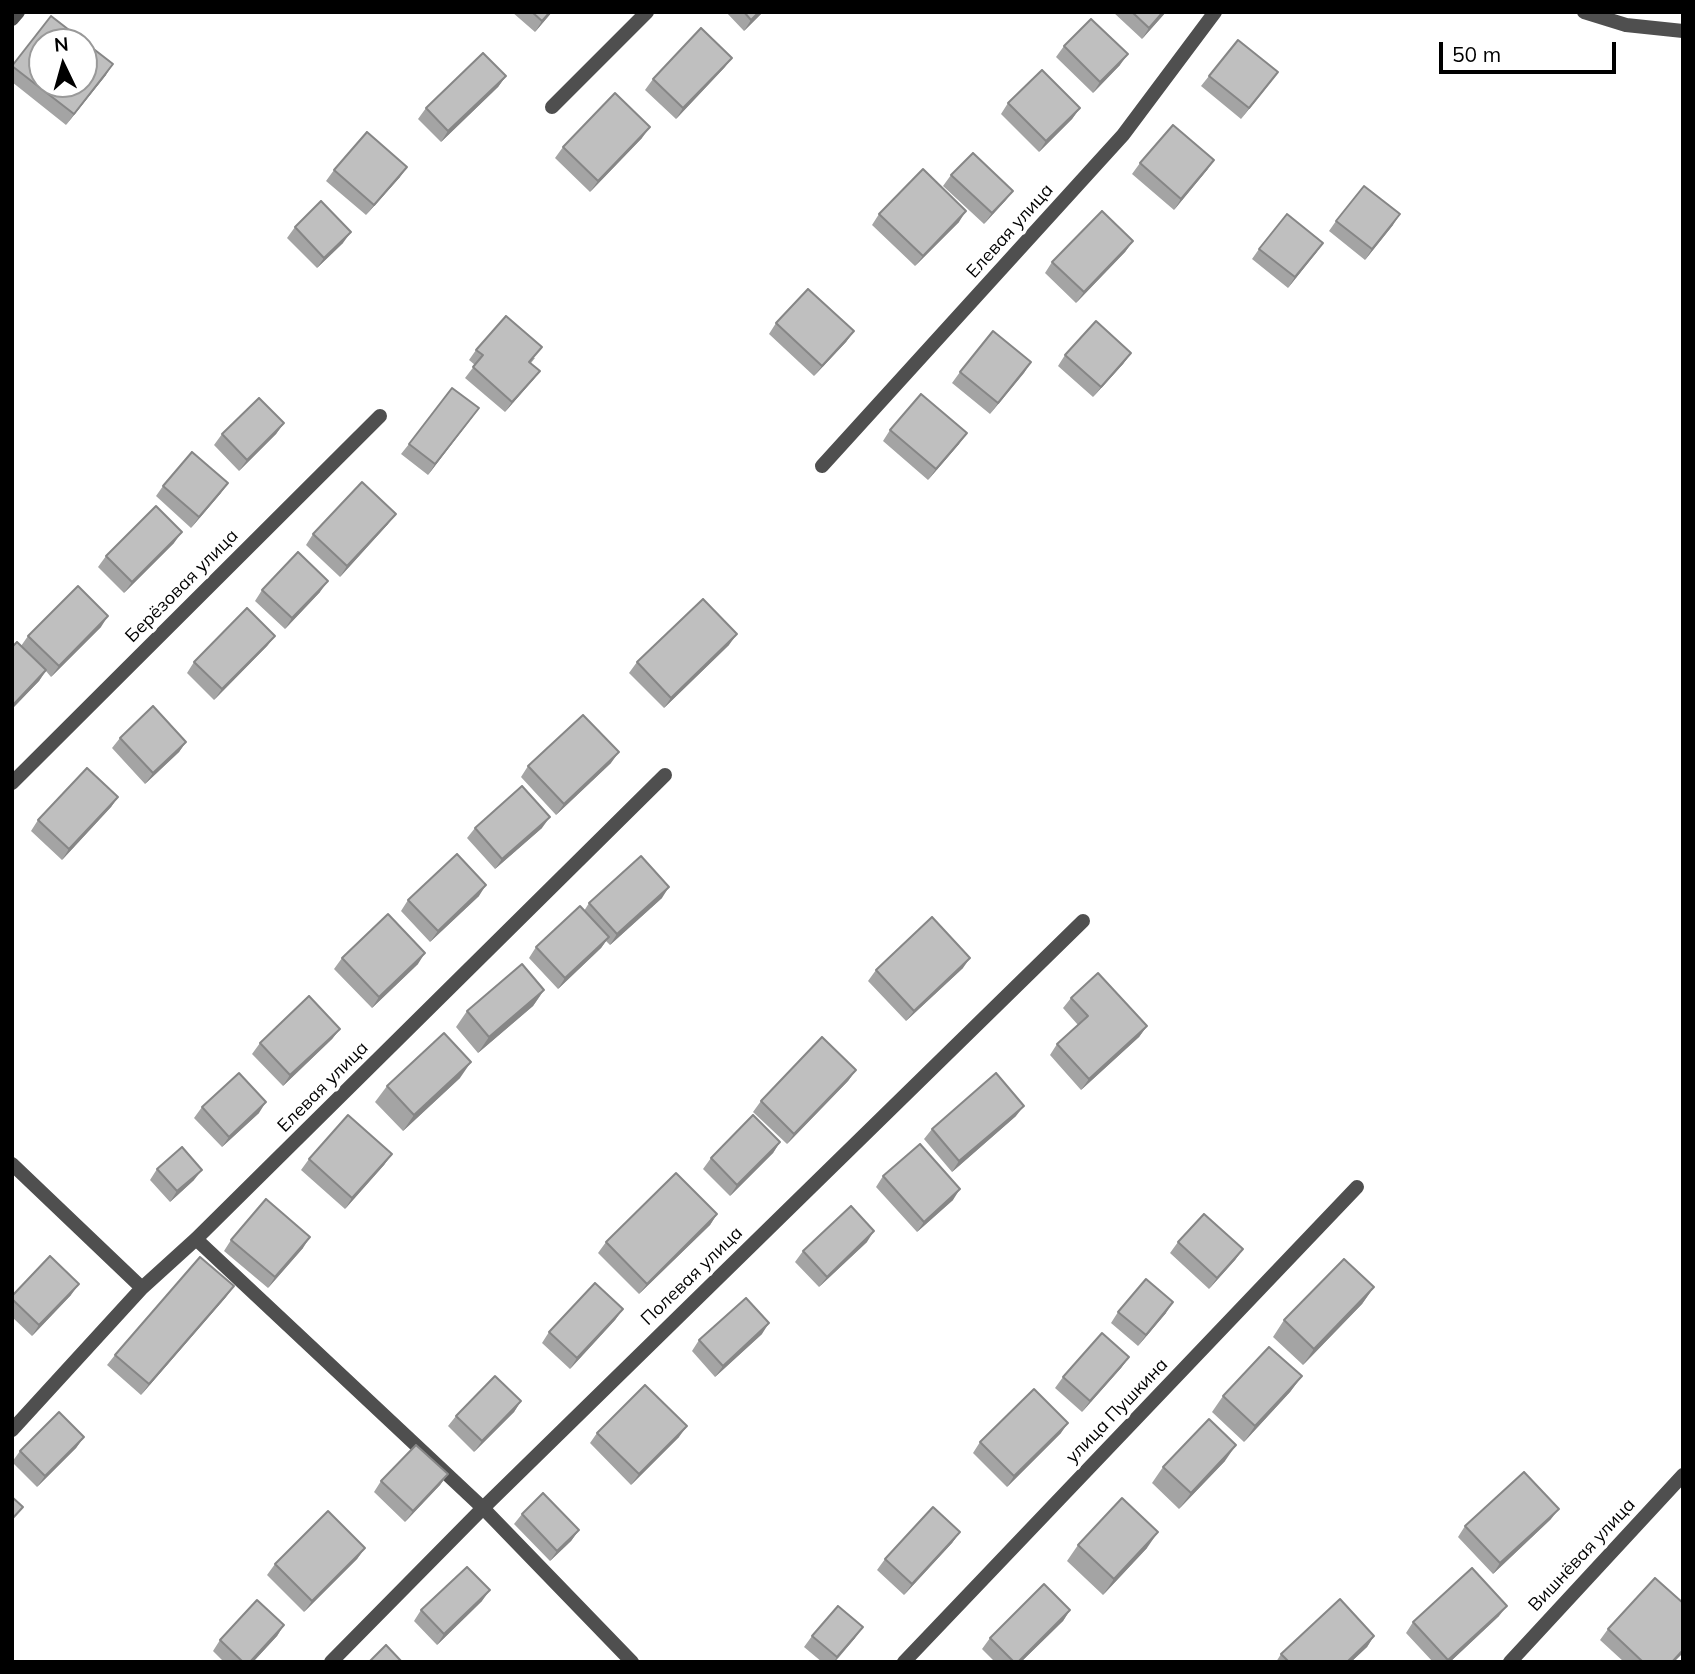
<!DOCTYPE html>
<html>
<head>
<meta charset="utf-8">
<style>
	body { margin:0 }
	#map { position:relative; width:1695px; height:1674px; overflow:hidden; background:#fff; font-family:Mulish,sans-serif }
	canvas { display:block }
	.frame { position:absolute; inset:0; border:14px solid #000; pointer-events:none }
	.north { position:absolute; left:28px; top:28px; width:70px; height:70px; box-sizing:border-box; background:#fff; border:2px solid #999; border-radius:50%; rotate:355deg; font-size:19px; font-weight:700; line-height:28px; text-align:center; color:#000 }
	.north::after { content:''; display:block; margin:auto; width:24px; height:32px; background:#000; clip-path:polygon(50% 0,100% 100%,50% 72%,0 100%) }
	.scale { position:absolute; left:1439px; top:42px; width:177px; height:32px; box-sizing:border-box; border:4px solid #000; border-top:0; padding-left:9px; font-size:21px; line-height:24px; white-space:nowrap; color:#000; -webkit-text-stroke:5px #fff; paint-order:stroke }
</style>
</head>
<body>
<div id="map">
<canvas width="1695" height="1674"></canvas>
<div class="frame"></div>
<div class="north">N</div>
<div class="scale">50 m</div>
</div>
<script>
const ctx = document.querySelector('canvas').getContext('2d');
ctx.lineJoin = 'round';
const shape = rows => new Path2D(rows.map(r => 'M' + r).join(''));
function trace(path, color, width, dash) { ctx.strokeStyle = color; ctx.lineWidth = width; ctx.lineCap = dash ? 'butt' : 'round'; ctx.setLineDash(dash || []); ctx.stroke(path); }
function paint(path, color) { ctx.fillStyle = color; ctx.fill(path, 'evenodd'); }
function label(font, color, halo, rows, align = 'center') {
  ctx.font = font + ' Mulish,sans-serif'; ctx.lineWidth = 7; ctx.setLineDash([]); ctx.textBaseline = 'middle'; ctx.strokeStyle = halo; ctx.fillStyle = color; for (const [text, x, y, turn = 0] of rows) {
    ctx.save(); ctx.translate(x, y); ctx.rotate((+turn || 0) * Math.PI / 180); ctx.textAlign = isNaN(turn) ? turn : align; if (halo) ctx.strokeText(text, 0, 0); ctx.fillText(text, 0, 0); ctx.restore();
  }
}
trace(shape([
	[12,19,18,12],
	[552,107,647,12],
	[822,466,1123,135,1215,12],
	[12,783,380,416],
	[12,1164,142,1288],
	[196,1239,483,1508,632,1662],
	[12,1430,142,1288,196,1239,665,775],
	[331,1662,483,1508,1083,921],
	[904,1662,1357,1187],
	[1510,1662,1683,1475]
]), '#4f4f4f', 14);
trace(shape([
	[1584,12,1626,25,1683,31]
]), '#4f4f4f', 14);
paint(shape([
	[512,12,552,12,535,32],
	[726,12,763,12,744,31],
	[1113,12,1166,12,1142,39],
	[1064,46,1120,65,1093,93,1056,57],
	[732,58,724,68,676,119,645,90,653,79],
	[12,65,106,75,66,125,12,82],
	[1278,72,1241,119,1201,86,1209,76],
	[506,76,498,87,441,142,418,119,426,108],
	[1008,103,1080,108,1072,119,1039,152,1001,114],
	[642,138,590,192,555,158,563,147],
	[1214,160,1207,170,1174,210,1132,174,1140,163],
	[334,170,400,177,366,215,326,181],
	[951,175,1013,191,1005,201,984,224,943,186],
	[879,214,959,222,915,266,872,225],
	[1336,221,1393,225,1365,260,1329,231],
	[295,227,343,243,317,268,287,238],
	[1133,241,1125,252,1076,303,1045,273,1052,262],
	[1323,243,1288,288,1252,259,1259,249],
	[776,323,854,331,846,342,814,376,769,334],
	[476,350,535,358,531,363,540,371,532,381,505,412,465,378,475,365,469,360],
	[1131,353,1123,364,1093,397,1058,366,1065,355],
	[1031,362,990,414,952,383,960,372],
	[479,408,428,475,401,454,409,444],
	[284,423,276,434,239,471,214,445,222,434],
	[890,430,959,444,928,480,883,441],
	[228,483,220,494,191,528,156,496,163,486],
	[388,524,340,577,306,545,313,534],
	[174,543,124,593,98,567,106,556],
	[262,590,320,592,285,629,255,601],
	[101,627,51,677,46,671,39,681,12,709,12,647,21,646,28,636],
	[275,636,267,646,214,700,187,673,194,662],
	[729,645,664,708,629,673,637,662],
	[120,738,186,742,179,752,145,784,112,748],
	[611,763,556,815,521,777,528,766],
	[118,797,111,807,62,860,31,831,38,820],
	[475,828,542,828,495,869,467,838],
	[479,896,430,942,401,911,408,900],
	[662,898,610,945,606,941,601,948,558,989,529,958,536,947,584,911,589,903],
	[342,958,418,964,372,1008,334,969],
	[963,968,906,1021,868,981,876,970],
	[544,990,533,1006,478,1053,456,1027,467,1011],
	[1071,998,1147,1026,1139,1037,1081,1090,1050,1055,1057,1044,1078,1025,1063,1008],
	[340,1029,332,1039,283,1086,252,1054,260,1043],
	[856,1070,848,1081,787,1144,753,1112,761,1101],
	[460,1078,403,1131,375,1102,387,1086],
	[202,1107,259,1113,222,1147,194,1118],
	[1016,1116,952,1172,924,1139,932,1129],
	[780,1142,773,1153,730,1196,703,1169,711,1158],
	[392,1154,384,1165,345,1209,301,1170,309,1159],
	[157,1169,194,1180,170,1202,150,1180],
	[883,1176,953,1200,917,1232,876,1187],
	[717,1214,710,1225,639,1294,598,1253,606,1242],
	[231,1240,303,1248,268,1288,224,1251],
	[867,1242,819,1287,795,1262,803,1251],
	[1178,1242,1243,1249,1235,1260,1209,1289,1170,1253],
	[1374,1287,1362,1304,1303,1365,1273,1337,1284,1320],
	[71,1295,32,1336,12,1317,12,1296],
	[226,1297,141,1395,107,1365,115,1355],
	[623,1309,615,1320,570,1369,542,1343,549,1332],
	[1118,1312,1166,1313,1138,1346,1111,1323],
	[762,1334,715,1377,692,1351,699,1340],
	[1129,1357,1121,1368,1082,1412,1055,1388,1063,1377],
	[1302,1376,1290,1392,1244,1442,1212,1412,1223,1396],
	[521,1401,514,1412,474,1452,448,1426,456,1416],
	[597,1433,679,1437,631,1485,590,1443],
	[1061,1433,1007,1487,973,1453,980,1442],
	[84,1437,76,1448,37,1487,12,1462,20,1451],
	[1225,1461,1179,1509,1152,1483,1163,1467],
	[448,1474,440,1485,405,1522,374,1492,381,1481],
	[522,1514,579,1530,571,1541,550,1561,514,1524],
	[1551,1519,1493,1574,1458,1537,1465,1526],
	[960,1532,952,1543,904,1595,877,1570,885,1559],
	[1078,1545,1147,1548,1103,1595,1067,1561],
	[365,1548,357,1559,304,1612,267,1575,275,1564],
	[482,1601,437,1645,414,1621,421,1610],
	[1070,1610,1063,1621,1021,1662,995,1662,982,1649,990,1638],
	[1499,1616,1450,1662,1433,1662,1406,1633,1413,1622],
	[284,1625,277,1636,253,1662,224,1662,213,1651,220,1640],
	[1608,1629,1674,1662,1624,1662,1600,1640],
	[812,1636,855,1638,835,1662,822,1662,804,1647],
	[1374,1636,1367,1647,1351,1662,1276,1662,1281,1654]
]), '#a4a4a4');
paint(shape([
	[550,12,552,12,535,32,542,21],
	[759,12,763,12,744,31,751,20],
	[1163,12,1166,12,1142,39,1149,28],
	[1128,54,1120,65,1093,93,1100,82],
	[732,58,724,68,676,119,683,108],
	[113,64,106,75,66,125,74,114],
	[1278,72,1270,83,1241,119,1249,108],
	[506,76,498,87,441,142,448,131],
	[1080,108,1072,119,1039,152,1046,141],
	[650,127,642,138,590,192,598,181],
	[1214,160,1207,170,1174,210,1181,199],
	[407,167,400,177,366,215,374,205],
	[1013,191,1005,201,984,224,992,213],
	[966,211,959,222,915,266,923,256],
	[1400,214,1393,225,1365,260,1372,249],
	[351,232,343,243,317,268,324,258],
	[1133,241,1125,252,1076,303,1084,292],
	[1323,243,1316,253,1288,288,1295,277],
	[854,331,846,342,814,376,822,366],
	[1131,353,1123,364,1093,397,1101,387],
	[1031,362,1024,373,990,414,998,403],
	[540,371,532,381,505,412,512,402],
	[479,408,471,419,428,475,435,464],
	[284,423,276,434,239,471,247,460],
	[967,433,959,444,928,480,936,469],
	[228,483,220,494,191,528,199,517],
	[396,514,388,524,340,577,347,566],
	[182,532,174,543,124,593,132,582],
	[328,581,320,592,285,629,292,618],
	[108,616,101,627,51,677,59,666],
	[737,634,729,645,664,708,671,698],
	[275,636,267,646,214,700,222,689],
	[46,670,39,681,12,709,12,706],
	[186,742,179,752,145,784,153,773],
	[619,752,611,763,556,815,564,804],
	[118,797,111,807,62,860,69,849],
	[550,817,542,828,495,869,502,859],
	[486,885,479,896,430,942,438,931],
	[669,887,662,898,610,945,617,934],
	[609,937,601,948,558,989,565,978],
	[425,953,418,964,372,1008,379,997],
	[970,958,963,968,906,1021,914,1011],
	[544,990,533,1006,478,1053,489,1037],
	[1147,1026,1139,1037,1081,1090,1089,1079],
	[340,1029,332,1039,283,1086,290,1075],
	[471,1062,460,1078,403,1131,414,1115],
	[856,1070,848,1081,787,1144,794,1134],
	[266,1102,259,1113,222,1147,229,1137],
	[1024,1106,1016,1116,952,1172,959,1161],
	[780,1142,773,1153,730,1196,737,1185],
	[392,1154,384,1165,345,1209,352,1198],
	[202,1170,194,1180,170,1202,177,1191],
	[960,1189,953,1200,917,1232,924,1222],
	[717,1214,710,1225,639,1294,647,1284],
	[874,1231,867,1242,819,1287,827,1277],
	[310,1237,303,1248,268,1288,275,1277],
	[1243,1249,1235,1260,1209,1289,1217,1278],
	[79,1284,71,1295,32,1336,39,1325],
	[234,1286,226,1297,141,1395,149,1384],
	[1374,1287,1362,1304,1303,1365,1314,1349],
	[1173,1302,1166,1313,1138,1346,1146,1335],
	[623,1309,615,1320,570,1369,577,1358],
	[769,1323,762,1334,715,1377,723,1366],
	[1129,1357,1121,1368,1082,1412,1090,1401],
	[1302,1376,1290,1392,1244,1442,1255,1426],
	[521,1401,514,1412,474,1452,482,1441],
	[1068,1423,1061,1433,1007,1487,1014,1476],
	[687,1426,679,1437,631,1485,639,1474],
	[84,1437,76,1448,37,1487,45,1476],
	[1236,1445,1225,1461,1179,1509,1191,1493],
	[448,1474,440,1485,405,1522,413,1511],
	[1559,1509,1551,1519,1493,1574,1500,1563],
	[579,1530,571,1541,550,1561,557,1551],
	[960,1532,952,1543,904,1595,912,1584],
	[1158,1532,1147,1548,1103,1595,1114,1579],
	[365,1548,357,1559,304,1612,312,1601],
	[490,1590,482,1601,437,1645,444,1634],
	[1507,1606,1499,1616,1450,1662,1447,1662],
	[1070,1610,1063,1621,1021,1662,1018,1662],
	[284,1625,277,1636,253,1662,250,1662],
	[863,1627,855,1638,834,1662,837,1657],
	[1374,1636,1367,1647,1351,1662,1347,1662],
	[1683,1650,1683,1653,1674,1662,1672,1662]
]), '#868686');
const building = shape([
	[532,12,550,12,542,21,532,12],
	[744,12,759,12,751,20,744,12],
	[1132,12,1163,12,1149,28,1132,12],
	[51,16,113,64,74,114,12,66,51,16],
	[42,42,84,42,84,84,42,84,42,42],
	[1091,19,1128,54,1100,82,1064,46,1091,19],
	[701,28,732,58,683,108,653,79,701,28],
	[1238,40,1278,72,1249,108,1209,76,1238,40],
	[483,53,506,76,448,131,426,108,483,53],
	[1042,70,1080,108,1046,141,1008,103,1042,70],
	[615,93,650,127,598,181,563,147,615,93],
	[1173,125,1214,160,1181,199,1140,163,1173,125],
	[367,132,407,167,374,205,334,170,367,132],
	[973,153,1013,191,992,213,951,175,973,153],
	[923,169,966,211,923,256,879,214,923,169],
	[1364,186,1400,214,1372,249,1336,221,1364,186],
	[321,201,351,232,324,258,295,227,321,201],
	[1102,211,1133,241,1084,292,1052,262,1102,211],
	[1287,214,1323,243,1295,277,1259,249,1287,214],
	[808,289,854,331,822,366,776,323,808,289],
	[506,316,542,347,529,362,540,371,512,402,473,367,483,355,476,350,506,316],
	[1096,321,1131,353,1101,387,1065,355,1096,321],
	[993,331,1031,362,998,403,960,372,993,331],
	[452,388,479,408,435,464,409,444,452,388],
	[921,394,967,433,936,469,890,430,921,394],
	[259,398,284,423,247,460,222,434,259,398],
	[192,452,228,483,199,517,163,486,192,452],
	[362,482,396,514,347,566,313,534,362,482],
	[156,506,182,532,132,582,106,556,156,506],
	[298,552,328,581,292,618,262,590,298,552],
	[78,586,108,616,59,666,28,636,78,586],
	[703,599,737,634,671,698,637,662,703,599],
	[247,608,275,636,222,689,194,662,247,608],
	[17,642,46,670,12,706,12,647,17,642],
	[153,706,186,742,153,773,120,738,153,706],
	[583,715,619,752,564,804,528,766,583,715],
	[87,768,118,797,69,849,38,820,87,768],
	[522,786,550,817,502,859,475,828,522,786],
	[457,854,486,885,438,931,408,900,457,854],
	[641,856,669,887,617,934,589,903,641,856],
	[580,906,609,937,565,978,536,947,580,906],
	[388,914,425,953,379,997,342,958,388,914],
	[932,917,970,958,914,1011,876,970,932,917],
	[522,964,544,990,489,1037,467,1011,522,964],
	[1098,973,1147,1026,1089,1079,1057,1044,1088,1016,1071,998,1098,973],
	[309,996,340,1029,290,1075,260,1043,309,996],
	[444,1033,471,1062,414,1115,387,1086,444,1033],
	[822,1037,856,1070,794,1134,761,1101,822,1037],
	[239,1073,266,1102,229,1137,202,1107,239,1073],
	[996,1073,1024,1106,959,1161,932,1129,996,1073],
	[348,1115,392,1154,352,1198,309,1159,348,1115],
	[753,1115,780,1142,737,1185,711,1158,753,1115],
	[920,1144,960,1189,924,1222,883,1176,920,1144],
	[182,1147,202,1170,177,1191,157,1169,182,1147],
	[676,1173,717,1214,647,1284,606,1242,676,1173],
	[266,1199,310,1237,275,1277,231,1240,266,1199],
	[851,1206,874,1231,827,1277,803,1251,851,1206],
	[1204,1214,1243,1249,1217,1278,1178,1242,1204,1214],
	[50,1256,79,1284,39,1325,12,1299,12,1296,50,1256],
	[200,1257,234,1286,149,1384,115,1355,200,1257],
	[1344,1259,1374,1287,1314,1349,1284,1320,1344,1259],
	[1146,1279,1173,1302,1146,1335,1118,1312,1146,1279],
	[595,1283,623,1309,577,1358,549,1332,595,1283],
	[746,1298,769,1323,723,1366,699,1340,746,1298],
	[1102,1333,1129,1357,1090,1401,1063,1377,1102,1333],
	[1269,1347,1302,1376,1255,1426,1223,1396,1269,1347],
	[495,1376,521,1401,482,1441,456,1416,495,1376],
	[645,1385,687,1426,639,1474,597,1433,645,1385],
	[1034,1389,1068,1423,1014,1476,980,1442,1034,1389],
	[59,1412,84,1437,45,1476,20,1451,59,1412],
	[1209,1419,1236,1445,1191,1493,1163,1467,1209,1419],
	[416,1445,448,1474,413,1511,381,1481,416,1445],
	[1524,1472,1559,1509,1500,1563,1465,1526,1524,1472],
	[543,1493,579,1530,557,1551,522,1514,543,1493],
	[12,1497,23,1507,12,1519,12,1497],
	[1122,1498,1158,1532,1114,1579,1078,1545,1122,1498],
	[933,1507,960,1532,912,1584,885,1559,933,1507],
	[328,1511,365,1548,312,1601,275,1564,328,1511],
	[467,1567,490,1590,444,1634,421,1610,467,1567],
	[1472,1568,1507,1606,1448,1660,1413,1622,1472,1568],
	[1655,1578,1683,1603,1683,1650,1672,1662,1643,1662,1608,1629,1655,1578],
	[1044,1584,1070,1610,1018,1662,1014,1662,990,1638,1044,1584],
	[1340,1599,1374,1636,1347,1662,1289,1662,1281,1654,1340,1599],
	[257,1600,284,1625,250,1662,243,1662,220,1640,257,1600],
	[838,1606,863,1627,837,1657,812,1636,838,1606],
	[386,1645,402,1662,369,1662,386,1645]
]);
paint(building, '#bfbfbf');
trace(building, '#868686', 2);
label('18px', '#000', '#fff', [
	["Елевая улица",1010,231,-48],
	["Берёзовая улица",182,586,-45],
	["Елевая улица",323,1087,-45],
	["Полевая улица",692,1276,-44],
	["улица Пушкина",1117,1411,-46],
	["Вишнёвая улица",1582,1555,-47]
]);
</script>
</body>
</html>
